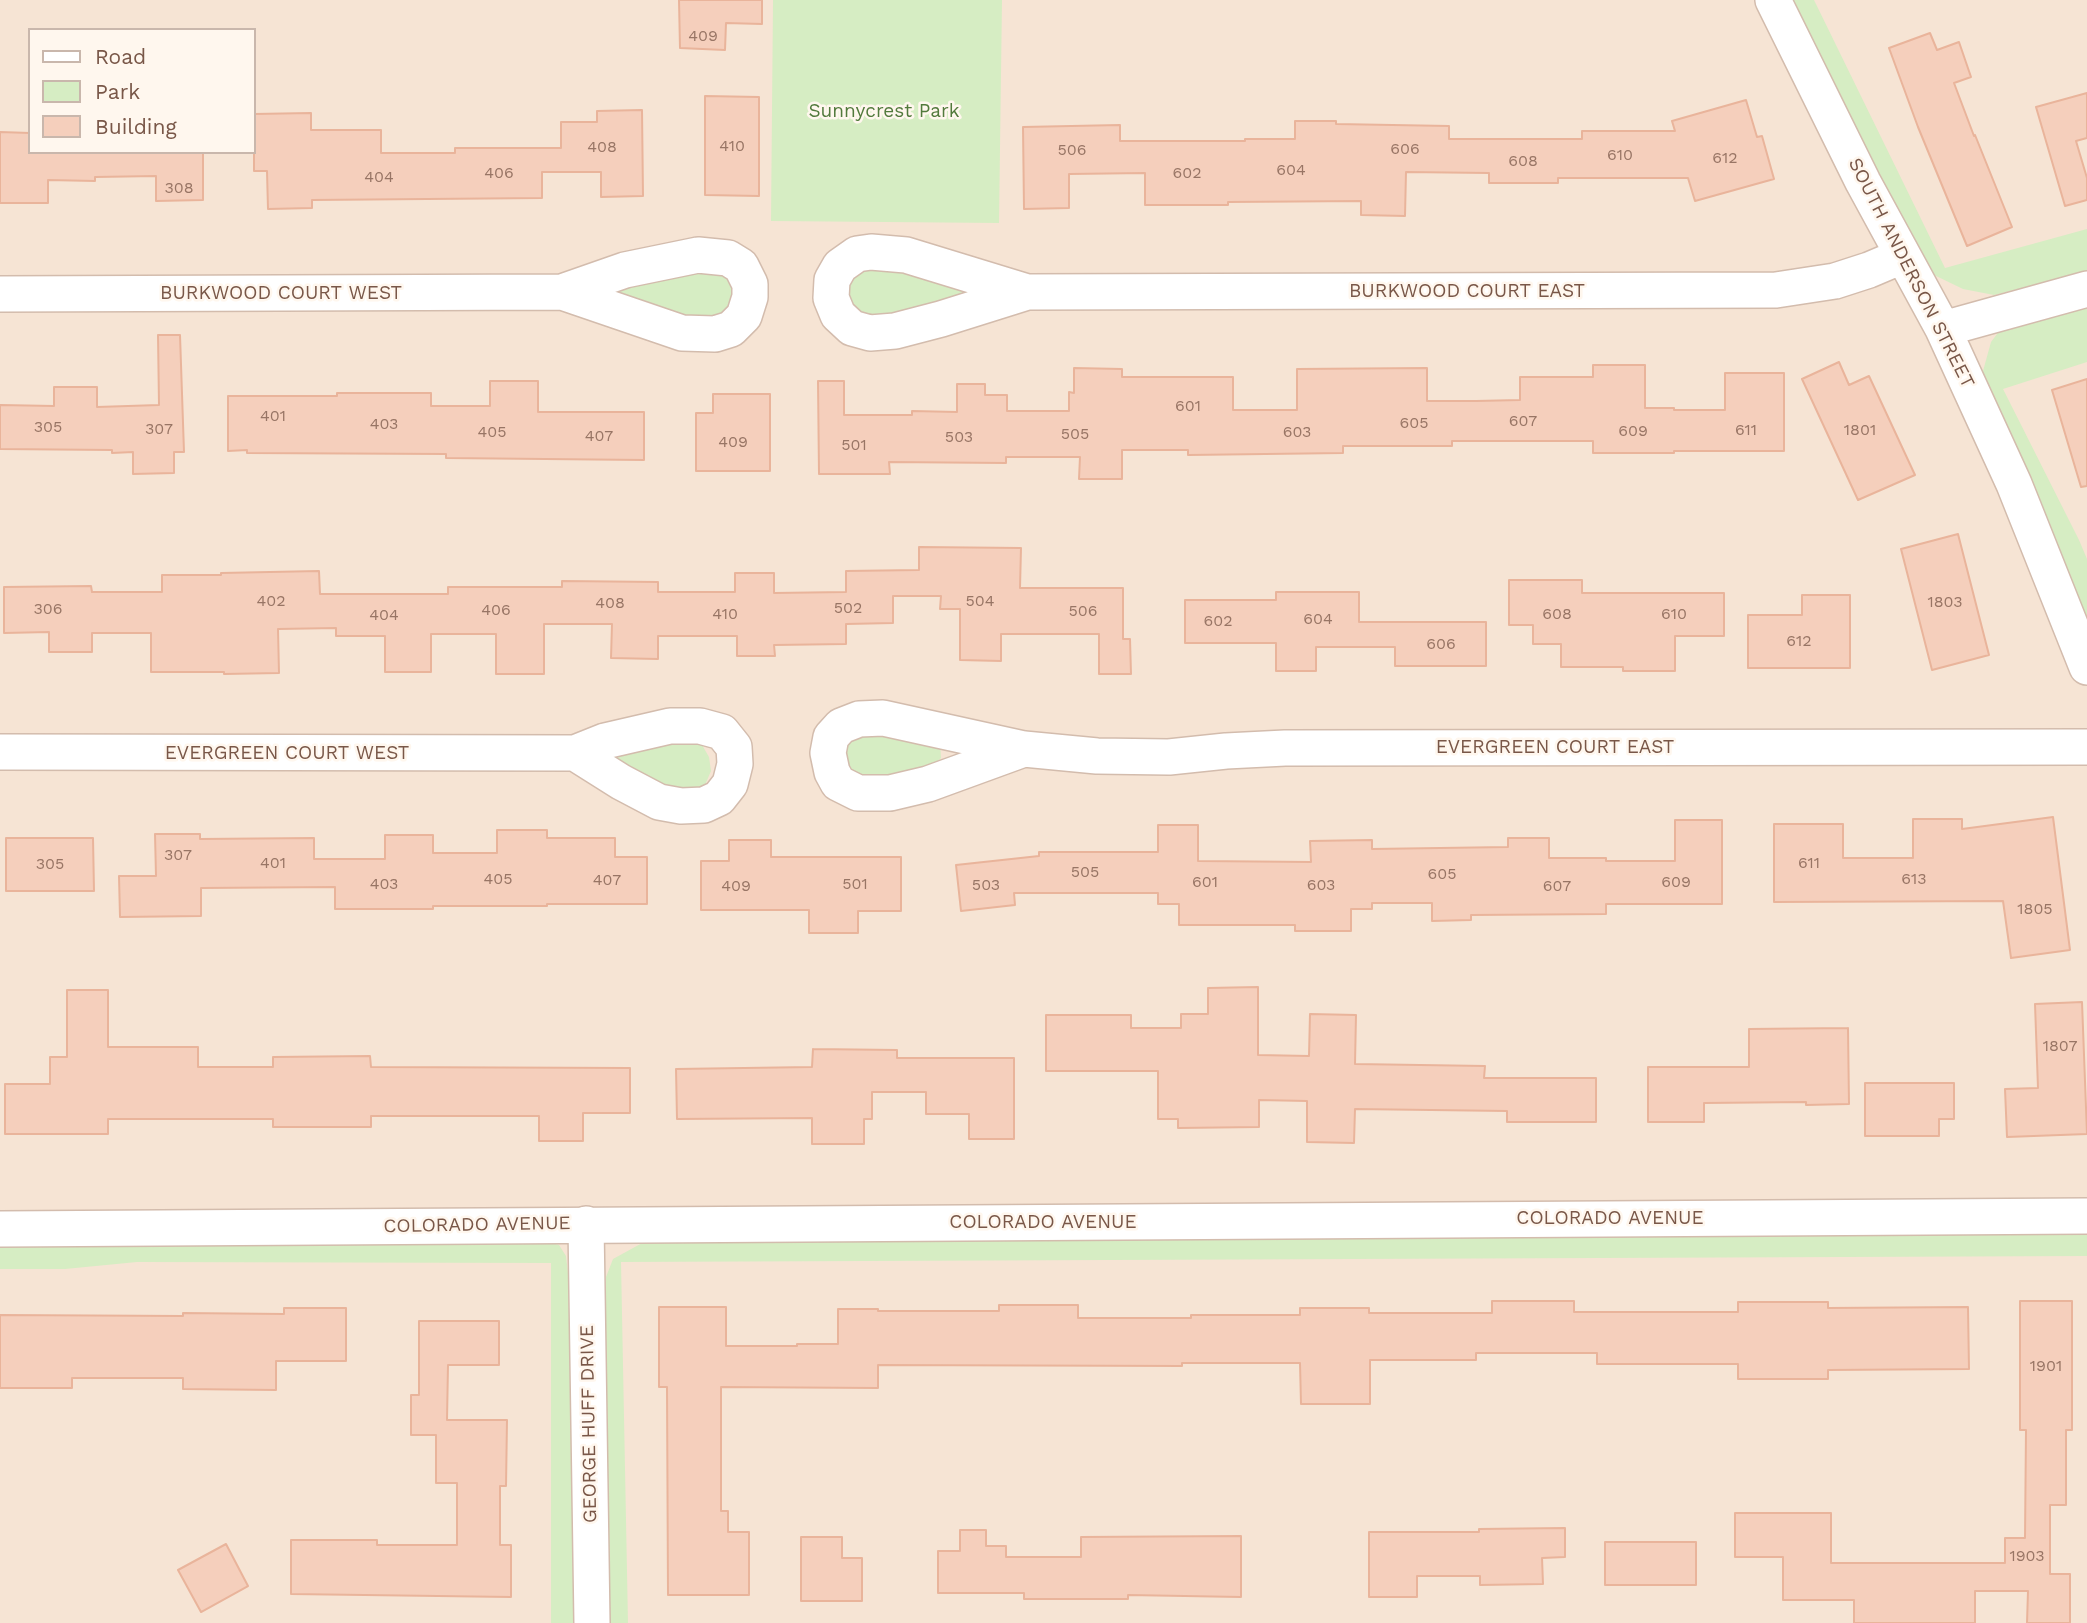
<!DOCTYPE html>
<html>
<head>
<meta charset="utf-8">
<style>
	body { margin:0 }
	#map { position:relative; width:2087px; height:1623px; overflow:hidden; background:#fef3e6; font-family:"Work Sans",sans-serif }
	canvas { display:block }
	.legend { position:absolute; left:28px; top:28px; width:228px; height:126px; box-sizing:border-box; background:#fff7ee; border:2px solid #c9b7ac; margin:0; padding:9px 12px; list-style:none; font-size:21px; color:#795748 }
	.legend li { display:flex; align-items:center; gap:14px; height:35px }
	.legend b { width:35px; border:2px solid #c9b7ac }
</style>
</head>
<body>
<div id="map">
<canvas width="2087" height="1623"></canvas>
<ul class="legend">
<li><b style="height:9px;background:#fff"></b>Road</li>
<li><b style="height:19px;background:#d6edc3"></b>Park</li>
<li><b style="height:19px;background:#f5cfbc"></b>Building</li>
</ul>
</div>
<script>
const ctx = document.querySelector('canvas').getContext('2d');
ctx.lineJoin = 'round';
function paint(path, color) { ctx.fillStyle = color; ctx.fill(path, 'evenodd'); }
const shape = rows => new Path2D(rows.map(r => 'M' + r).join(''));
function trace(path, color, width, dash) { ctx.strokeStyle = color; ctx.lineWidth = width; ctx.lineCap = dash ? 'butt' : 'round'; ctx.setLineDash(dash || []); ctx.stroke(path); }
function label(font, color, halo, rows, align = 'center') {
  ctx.font = font + ' "Work Sans",sans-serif'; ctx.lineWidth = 5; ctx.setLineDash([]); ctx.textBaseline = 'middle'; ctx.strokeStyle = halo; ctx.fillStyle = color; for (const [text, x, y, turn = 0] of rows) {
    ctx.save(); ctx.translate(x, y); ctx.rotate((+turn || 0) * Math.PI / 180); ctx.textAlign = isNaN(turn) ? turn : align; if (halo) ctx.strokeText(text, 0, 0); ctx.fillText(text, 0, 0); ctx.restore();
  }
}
paint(shape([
	[0,0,2087,0,2087,1623,0,1623],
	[30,30,254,30,254,152,30,152]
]), '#f6e4d4');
paint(shape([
	[773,0,1002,0,999,223,771,221],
	[1793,0,1814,0,1945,268,2087,229,2087,272,1994,295,1963,289,1934,275,1921,262],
	[877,261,983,295,879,323,851,310,845,293,849,277],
	[687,263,730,277,733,289,732,304,721,315,700,323,674,319,607,288],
	[2087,302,2087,362,2003,389,2079,540,2087,559,2087,635,1986,399,1983,371,1991,342,2000,330],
	[864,727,940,742,941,758,937,762,888,782,852,776,844,760,845,742],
	[698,738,709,757,711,771,705,785,698,792,686,797,617,766,616,757,618,751],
	[2087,1233,2087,1256,621,1262,628,1623,602,1623,606,1277,613,1259,644,1242],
	[543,1241,559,1245,566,1256,568,1273,576,1583,573,1623,551,1623,551,1263,137,1262,65,1269,0,1269,0,1247]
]), '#d6edc3');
const building = shape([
	[679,0,762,0,762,24,726,23,725,50,680,48,679,0],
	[1930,33,1937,50,1959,42,1971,77,1954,83,1974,136,1975,135,2012,227,1967,246,1918,127,1889,48,1930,33],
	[2087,93,2087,138,2076,141,2087,178,2087,200,2065,206,2036,107,2087,93],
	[705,96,759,97,759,196,705,195,705,96],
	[1746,100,1757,137,1762,136,1774,179,1695,201,1688,178,1558,178,1558,183,1489,183,1489,173,1406,172,1405,216,1361,215,1361,201,1228,202,1228,205,1145,205,1145,173,1069,174,1069,208,1024,209,1023,127,1120,125,1120,141,1245,141,1245,139,1295,139,1295,121,1336,121,1336,124,1449,126,1449,139,1582,139,1582,131,1675,131,1672,121,1746,100],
	[642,110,643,196,601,197,601,172,542,172,542,198,312,200,312,208,268,209,267,171,254,171,254,114,311,113,311,130,381,130,381,153,455,153,455,148,561,148,561,122,597,122,597,111,642,110],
	[0,132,30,133,30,152,203,152,203,200,156,201,156,176,95,177,95,181,48,180,48,203,0,203,0,132],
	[158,335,180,335,184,452,174,452,174,473,133,474,133,452,112,453,112,450,0,449,0,405,54,406,54,387,97,387,97,407,159,405,158,335],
	[1839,362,1849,385,1869,376,1915,475,1858,500,1802,379,1839,362],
	[1593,365,1645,365,1645,408,1674,408,1674,410,1725,410,1725,373,1784,373,1784,451,1674,451,1674,453,1593,453,1593,441,1452,441,1452,446,1343,446,1343,453,1188,455,1188,450,1122,450,1122,479,1079,479,1080,457,1006,457,1006,463,889,462,890,474,819,474,818,381,844,381,844,415,912,415,912,411,957,412,957,384,985,384,985,395,1007,395,1007,411,1069,411,1069,392,1074,393,1074,368,1122,369,1122,377,1233,377,1233,410,1297,410,1297,369,1427,368,1427,401,1476,401,1520,400,1520,377,1593,377,1593,365],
	[2087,379,2087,486,2081,487,2052,390,2087,379],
	[490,381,538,381,538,412,644,412,644,460,446,458,446,454,247,453,247,450,228,451,228,396,337,396,337,393,431,393,431,406,490,406,490,381],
	[713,394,770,394,770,471,696,471,696,413,713,413,713,394],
	[1958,534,1989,655,1932,670,1901,549,1958,534],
	[919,547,1021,548,1020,588,1123,588,1123,639,1130,639,1131,674,1099,674,1099,634,1001,634,1001,661,960,660,960,609,940,609,941,596,893,596,893,623,846,624,846,644,774,645,775,656,737,656,737,636,658,636,658,659,611,658,612,624,544,624,544,674,496,674,496,634,431,634,431,672,385,672,385,636,336,636,336,628,278,629,279,673,224,674,224,672,151,672,151,633,92,633,92,652,49,652,49,632,4,633,4,587,91,586,92,592,162,592,162,575,221,575,221,573,319,571,320,594,448,594,448,587,562,587,562,581,658,582,658,592,735,592,735,573,774,573,774,593,846,592,846,571,919,570,919,547],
	[1509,580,1582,580,1582,593,1724,593,1724,636,1675,636,1675,671,1623,671,1623,667,1561,667,1561,644,1533,644,1533,625,1509,625,1509,580],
	[1276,592,1359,592,1359,622,1486,622,1486,666,1395,666,1395,647,1316,647,1316,671,1276,671,1276,643,1185,643,1185,600,1276,600,1276,592],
	[1802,595,1850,595,1850,668,1748,668,1748,615,1802,615,1802,595],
	[2053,817,2070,950,2011,958,2003,901,1774,902,1774,824,1843,824,1843,858,1913,858,1913,819,1962,819,1962,829,2053,817],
	[1675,820,1722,820,1722,904,1606,904,1606,914,1471,915,1471,920,1432,921,1432,903,1372,903,1372,909,1351,909,1351,931,1295,931,1295,925,1179,925,1179,904,1158,904,1158,893,1014,893,1015,905,961,911,956,865,1039,856,1039,852,1158,852,1158,825,1198,825,1198,861,1311,862,1310,841,1372,840,1372,849,1508,847,1508,838,1549,838,1549,858,1606,858,1606,861,1675,861,1675,820],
	[497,830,547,830,547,838,615,838,615,857,647,857,647,904,547,904,547,906,433,906,433,909,335,909,335,887,201,888,201,916,120,917,119,876,156,876,155,834,200,834,200,839,314,838,314,859,385,859,385,835,433,835,433,853,497,853,497,830],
	[6,838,93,838,94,891,6,891,6,838],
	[729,840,771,840,771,857,901,857,901,911,858,911,858,933,809,933,809,910,701,910,701,861,729,861,729,840],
	[1258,987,1258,1055,1309,1056,1310,1014,1356,1015,1355,1064,1485,1066,1484,1078,1596,1078,1596,1122,1507,1122,1507,1111,1355,1109,1354,1143,1307,1142,1307,1101,1259,1100,1259,1127,1178,1128,1178,1119,1158,1119,1158,1071,1046,1071,1046,1015,1131,1015,1131,1028,1181,1028,1181,1014,1208,1014,1208,988,1258,987],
	[67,990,108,990,108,1047,198,1047,198,1067,273,1067,273,1057,370,1056,371,1067,630,1068,630,1113,583,1113,583,1141,539,1141,539,1116,371,1116,371,1127,273,1127,273,1119,108,1119,108,1134,5,1134,5,1084,50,1084,50,1057,67,1057,67,990],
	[2082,1002,2087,1134,2007,1137,2005,1089,2038,1088,2035,1004,2082,1002],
	[1848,1028,1849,1104,1806,1105,1806,1102,1704,1103,1704,1122,1648,1122,1648,1067,1749,1067,1749,1029,1848,1028],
	[813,1049,897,1050,897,1058,1014,1058,1014,1139,969,1139,969,1114,926,1114,926,1092,872,1092,872,1119,864,1119,864,1144,812,1144,812,1118,677,1119,676,1069,812,1067,813,1049],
	[1865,1083,1954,1083,1954,1119,1939,1119,1939,1136,1865,1136,1865,1083],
	[1492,1301,1574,1301,1574,1312,1738,1312,1738,1302,1828,1302,1828,1308,1968,1307,1969,1369,1828,1370,1828,1379,1738,1379,1738,1364,1597,1364,1597,1353,1476,1353,1476,1360,1370,1360,1370,1404,1301,1404,1300,1363,1182,1363,1182,1366,878,1365,878,1388,721,1387,721,1511,728,1511,728,1532,749,1532,749,1595,668,1595,667,1387,659,1387,659,1307,726,1307,726,1346,797,1346,797,1344,838,1344,838,1309,878,1309,878,1311,999,1311,999,1305,1078,1305,1078,1318,1191,1318,1191,1315,1300,1315,1300,1308,1369,1308,1369,1313,1492,1313,1492,1301],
	[2020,1301,2072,1301,2072,1430,2066,1430,2066,1505,2050,1505,2050,1574,2070,1574,2070,1623,2027,1623,2028,1591,1975,1591,1975,1623,1854,1623,1854,1600,1783,1600,1783,1557,1735,1557,1735,1513,1831,1513,1831,1563,2005,1563,2005,1538,2025,1538,2026,1430,2020,1430,2020,1301],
	[284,1308,346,1308,346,1361,276,1361,276,1390,183,1389,183,1378,72,1378,72,1388,0,1388,0,1315,183,1316,183,1313,284,1314,284,1308],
	[419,1321,499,1321,499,1365,448,1365,447,1420,507,1420,506,1486,500,1486,500,1545,511,1545,511,1597,291,1594,291,1540,377,1540,377,1545,457,1545,457,1483,436,1483,436,1435,411,1435,411,1395,419,1395,419,1321],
	[1565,1528,1565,1557,1542,1558,1543,1584,1480,1585,1480,1576,1417,1576,1417,1597,1369,1597,1369,1532,1479,1532,1479,1529,1565,1528],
	[960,1530,986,1530,986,1546,1006,1546,1006,1557,1081,1557,1081,1537,1241,1536,1241,1597,1128,1595,1128,1599,1024,1599,1024,1593,938,1593,938,1551,960,1551,960,1530],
	[801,1537,842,1537,842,1558,862,1558,862,1601,801,1601,801,1537],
	[1605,1542,1696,1542,1696,1585,1605,1585,1605,1542],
	[226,1544,248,1586,201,1612,178,1570,226,1544]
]);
paint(building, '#f5cfbc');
trace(building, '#e9b49b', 2);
const minor = shape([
	[1773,0,1863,182,1943,329,2014,484,2087,667],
	[871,252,906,255,1027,292,941,319,895,331,870,333,852,328,838,315,831,298,832,280,840,266,857,254,871,252],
	[698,255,728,258,741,266,750,284,750,297,744,316,731,329,715,334,682,333,562,292,625,270,698,255],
	[1027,292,1776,290,1835,281,1869,270,1902,256],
	[0,294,562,292],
	[1943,329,2087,289],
	[1024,749,928,784,890,793,858,793,838,783,832,772,828,753,831,737,841,726,859,719,883,718,1024,749,1097,756,1169,757,1226,751,1285,748,2087,747],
	[0,752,575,753,605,741,670,726,700,726,722,732,734,747,735,764,730,784,719,798,704,805,681,806,659,802,621,782,575,753],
	[586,1224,592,1623],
	[0,1229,2087,1216]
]);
trace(minor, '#d3bcad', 38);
trace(minor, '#fff', 35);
label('16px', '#987565', null, [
	["409",703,36],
	["410",732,146],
	["408",602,147],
	["606",1405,149],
	["506",1072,150],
	["610",1620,155],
	["612",1725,158],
	["608",1523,161],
	["604",1291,170],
	["406",499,173],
	["602",1187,173],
	["404",379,177],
	["308",179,188],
	["601",1188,406],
	["401",273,416],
	["607",1523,421],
	["605",1414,423],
	["403",384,424],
	["305",48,427],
	["307",159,429],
	["611",1746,430],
	["1801",1860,430],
	["609",1633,431],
	["405",492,432],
	["603",1297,432],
	["505",1075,434],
	["407",599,436],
	["503",959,437],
	["409",733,442],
	["501",854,445],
	["402",271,601],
	["504",980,601],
	["1803",1945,602],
	["408",610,603],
	["502",848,608],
	["306",48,609],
	["406",496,610],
	["506",1083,611],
	["410",725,614],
	["608",1557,614],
	["610",1674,614],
	["404",384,615],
	["604",1318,619],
	["602",1218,621],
	["612",1799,641],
	["606",1441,644],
	["307",178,855],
	["401",273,863],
	["611",1809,863],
	["305",50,864],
	["505",1085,872],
	["605",1442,874],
	["405",498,879],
	["613",1914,879],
	["407",607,880],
	["601",1205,882],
	["609",1676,882],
	["403",384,884],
	["501",855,884],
	["503",986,885],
	["603",1321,885],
	["409",736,886],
	["607",1557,886],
	["1805",2035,909],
	["1807",2060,1046],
	["1901",2046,1366],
	["1903",2027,1556]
]);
label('19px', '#527a3c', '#fff7ee', [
	["Sunnycrest Park",884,111]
]);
label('19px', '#795748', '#fff7ee', [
	["SOUTH ANDERSON STREET",1911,273,63],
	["BURKWOOD COURT EAST",1467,291],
	["BURKWOOD COURT WEST",281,293],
	["EVERGREEN COURT EAST",1555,747],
	["EVERGREEN COURT WEST",287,753],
	["COLORADO AVENUE",1610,1218],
	["COLORADO AVENUE",1043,1222],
	["COLORADO AVENUE",477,1225,-1],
	["GEORGE HUFF DRIVE",589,1424,-91]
]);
</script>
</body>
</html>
